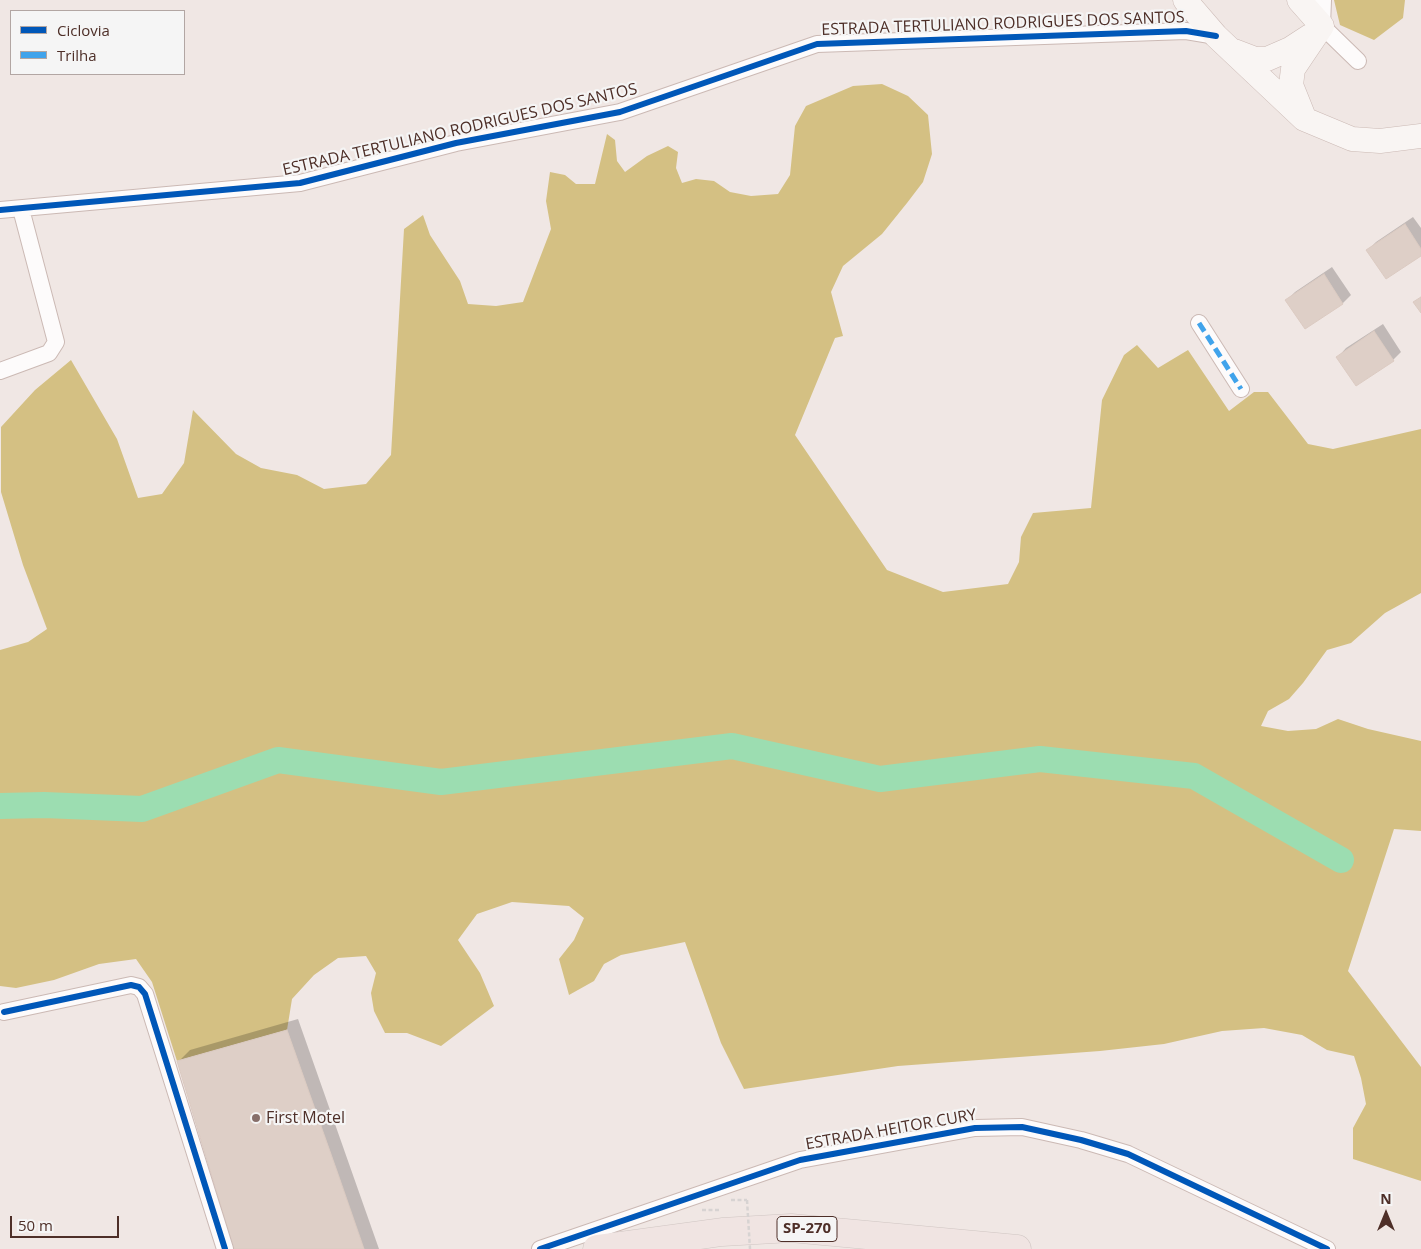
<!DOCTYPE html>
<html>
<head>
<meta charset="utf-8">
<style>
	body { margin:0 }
	#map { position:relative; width:1421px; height:1249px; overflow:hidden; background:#f0e7e4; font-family:"Open Sans",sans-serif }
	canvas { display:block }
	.legend { position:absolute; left:10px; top:10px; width:175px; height:65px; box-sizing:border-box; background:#f5f5f5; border:1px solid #b2a6a3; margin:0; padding:6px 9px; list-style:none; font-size:15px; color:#4e2f28 }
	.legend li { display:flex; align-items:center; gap:10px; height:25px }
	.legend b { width:25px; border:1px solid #b2a6a3 }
	.north { position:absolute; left:1361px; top:1189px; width:50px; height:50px; -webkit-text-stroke:4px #f5f5f5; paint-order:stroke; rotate:0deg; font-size:14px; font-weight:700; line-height:20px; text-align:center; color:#4e2f28 }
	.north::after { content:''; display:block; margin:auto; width:18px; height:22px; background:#4e2f28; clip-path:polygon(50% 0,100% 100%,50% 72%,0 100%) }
	.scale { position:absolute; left:10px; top:1216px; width:109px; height:22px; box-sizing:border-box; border:2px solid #4e2f28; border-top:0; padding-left:6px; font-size:15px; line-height:18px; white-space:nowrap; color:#4e2f28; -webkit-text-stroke:4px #f5f5f5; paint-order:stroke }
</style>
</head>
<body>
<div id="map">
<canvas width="1421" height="1249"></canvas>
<ul class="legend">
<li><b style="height:6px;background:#0057b8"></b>Ciclovia</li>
<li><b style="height:6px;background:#40a3eb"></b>Trilha</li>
</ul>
<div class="north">N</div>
<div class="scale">50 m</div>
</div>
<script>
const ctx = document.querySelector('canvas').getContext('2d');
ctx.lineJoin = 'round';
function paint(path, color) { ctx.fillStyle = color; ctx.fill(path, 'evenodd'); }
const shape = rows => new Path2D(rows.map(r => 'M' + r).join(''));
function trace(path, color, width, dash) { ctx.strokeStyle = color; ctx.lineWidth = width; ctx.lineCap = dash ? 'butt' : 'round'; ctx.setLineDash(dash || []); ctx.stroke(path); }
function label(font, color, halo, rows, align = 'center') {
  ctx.font = font + ' "Open Sans",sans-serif'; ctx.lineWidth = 4.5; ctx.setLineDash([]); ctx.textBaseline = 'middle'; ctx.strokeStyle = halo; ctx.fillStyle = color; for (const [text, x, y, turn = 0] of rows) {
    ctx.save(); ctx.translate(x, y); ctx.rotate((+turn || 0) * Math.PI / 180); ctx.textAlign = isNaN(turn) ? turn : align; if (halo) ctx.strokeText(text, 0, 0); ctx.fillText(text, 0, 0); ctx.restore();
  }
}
paint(shape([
	[1334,0,1405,0,1403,18,1374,40,1340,25],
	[882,84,908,96,928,115,932,154,923,182,907,203,882,234,843,266,831,292,843,336,835,338,795,435,887,570,943,592,1008,584,1019,562,1021,537,1033,513,1091,508,1102,400,1124,355,1137,345,1158,368,1188,350,1229,411,1254,392,1268,392,1308,444,1333,449,1421,429,1421,593,1385,613,1351,643,1327,650,1303,683,1289,699,1268,711,1261,726,1288,731,1316,729,1338,719,1368,729,1421,741,1421,831,1394,829,1348,971,1421,1067,1421,1181,1353,1159,1353,1128,1366,1104,1361,1078,1354,1056,1327,1050,1302,1035,1264,1028,1222,1031,1164,1044,1100,1051,898,1066,744,1089,721,1043,685,942,621,955,604,964,594,981,569,995,559,959,574,940,584,918,569,906,512,902,477,914,458,940,480,973,494,1006,441,1046,407,1033,385,1033,374,1011,371,993,376,973,366,956,338,958,314,975,292,999,287,1030,177,1061,152,982,136,959,99,964,54,980,16,988,0,986,0,650,28,642,47,629,23,565,1,492,1,427,35,390,71,360,117,439,138,498,162,494,184,463,193,410,236,454,261,468,297,475,324,489,366,484,391,455,404,229,423,215,430,235,460,281,468,304,496,306,523,302,551,229,546,201,550,172,565,175,576,184,595,184,607,134,615,140,617,161,625,172,647,156,668,146,678,152,676,168,682,183,696,179,714,181,730,192,751,196,778,194,790,175,795,126,806,106,853,86]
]), '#d4c083');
paint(shape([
	[1413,217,1421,228,1421,255,1368,250,1376,242],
	[1332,267,1351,295,1343,303,1306,328,1287,300,1295,292],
	[1383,324,1401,352,1393,360,1338,357,1346,348],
	[298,1019,379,1249,235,1249,179,1061,190,1050]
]), '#0003');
trace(shape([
	[0,806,44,805,142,809,278,760,441,782,732,746,880,779,1040,759,1194,776,1341,860]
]), '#9cddb1', 26);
const building = shape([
	[1405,224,1421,249,1421,256,1386,279,1366,250,1405,224],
	[1324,274,1343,304,1305,329,1285,300,1324,274],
	[1421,297,1421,313,1413,302,1421,297],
	[1374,331,1394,361,1356,386,1336,357,1374,331],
	[287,1030,338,1174,364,1249,234,1249,177,1061,287,1030]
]);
paint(building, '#decfc7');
trace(building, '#dbcac1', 1);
const street = shape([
	[1323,0,1322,26,1358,61],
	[0,210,300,183,456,143,620,112,817,44,1186,31,1216,36],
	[1199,323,1241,389],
	[0,371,49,353,56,342,21,209],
	[4,1012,131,985,139,987,145,994,225,1249],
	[540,1249,800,1160,975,1128,1022,1127,1081,1140,1128,1154,1327,1249]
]);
const secondary = shape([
	[1185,0,1216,36,1304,119,1352,139,1380,141,1421,136],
	[1299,0,1322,26,1293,69,1291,85,1303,115],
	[1234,51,1255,59,1267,59,1290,49,1310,36]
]);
const highway = shape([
	[597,1249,722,1232,791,1228,1017,1249]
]);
trace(street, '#cbb9b4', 18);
trace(secondary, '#cbb9b4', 25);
trace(highway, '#cfc5c2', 29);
trace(shape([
	[731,1200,747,1200],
	[702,1210,719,1210]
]), '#d7d3d2', 2.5, [4, 2.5]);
trace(street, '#fdfbfb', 16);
trace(secondary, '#f9f5f3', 24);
trace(highway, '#f0e4e2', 28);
trace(shape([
	[747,1200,750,1249]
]), '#d7d3d2', 2.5, [4, 2.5]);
trace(shape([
	[1199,323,1241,389]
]), '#40a3eb', 5, [10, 5]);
trace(shape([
	[0,210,300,183,456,143,620,112,817,44,1186,31,1216,36],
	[4,1012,131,985,139,987,145,994,225,1249],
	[540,1249,800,1160,975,1128,1022,1127,1081,1140,1128,1154,1327,1249]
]), '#0057b8', 6);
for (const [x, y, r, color] of [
	[256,1118,5,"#876f6a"]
]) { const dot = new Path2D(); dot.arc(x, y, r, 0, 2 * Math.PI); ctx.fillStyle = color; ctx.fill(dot); trace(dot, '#f5f5f5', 2); }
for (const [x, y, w] of [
	[807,1229,60]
]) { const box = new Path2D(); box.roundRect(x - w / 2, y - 12.5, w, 25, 4); ctx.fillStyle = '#f5f5f5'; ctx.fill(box); trace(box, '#4e2f28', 1); }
label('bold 15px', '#4e2f28', null, [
	["SP-270",807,1229]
]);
label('16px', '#4e2f28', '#f5f5f5', [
	["ESTRADA TERTULIANO RODRIGUES DOS SANTOS",1003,24,-2],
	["ESTRADA TERTULIANO RODRIGUES DOS SANTOS",460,130,-13],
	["ESTRADA HEITOR CURY",891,1130,-10]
]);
label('16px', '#4e2f28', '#f5f5f5', [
	["First Motel",266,1118]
], 'left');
</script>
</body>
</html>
